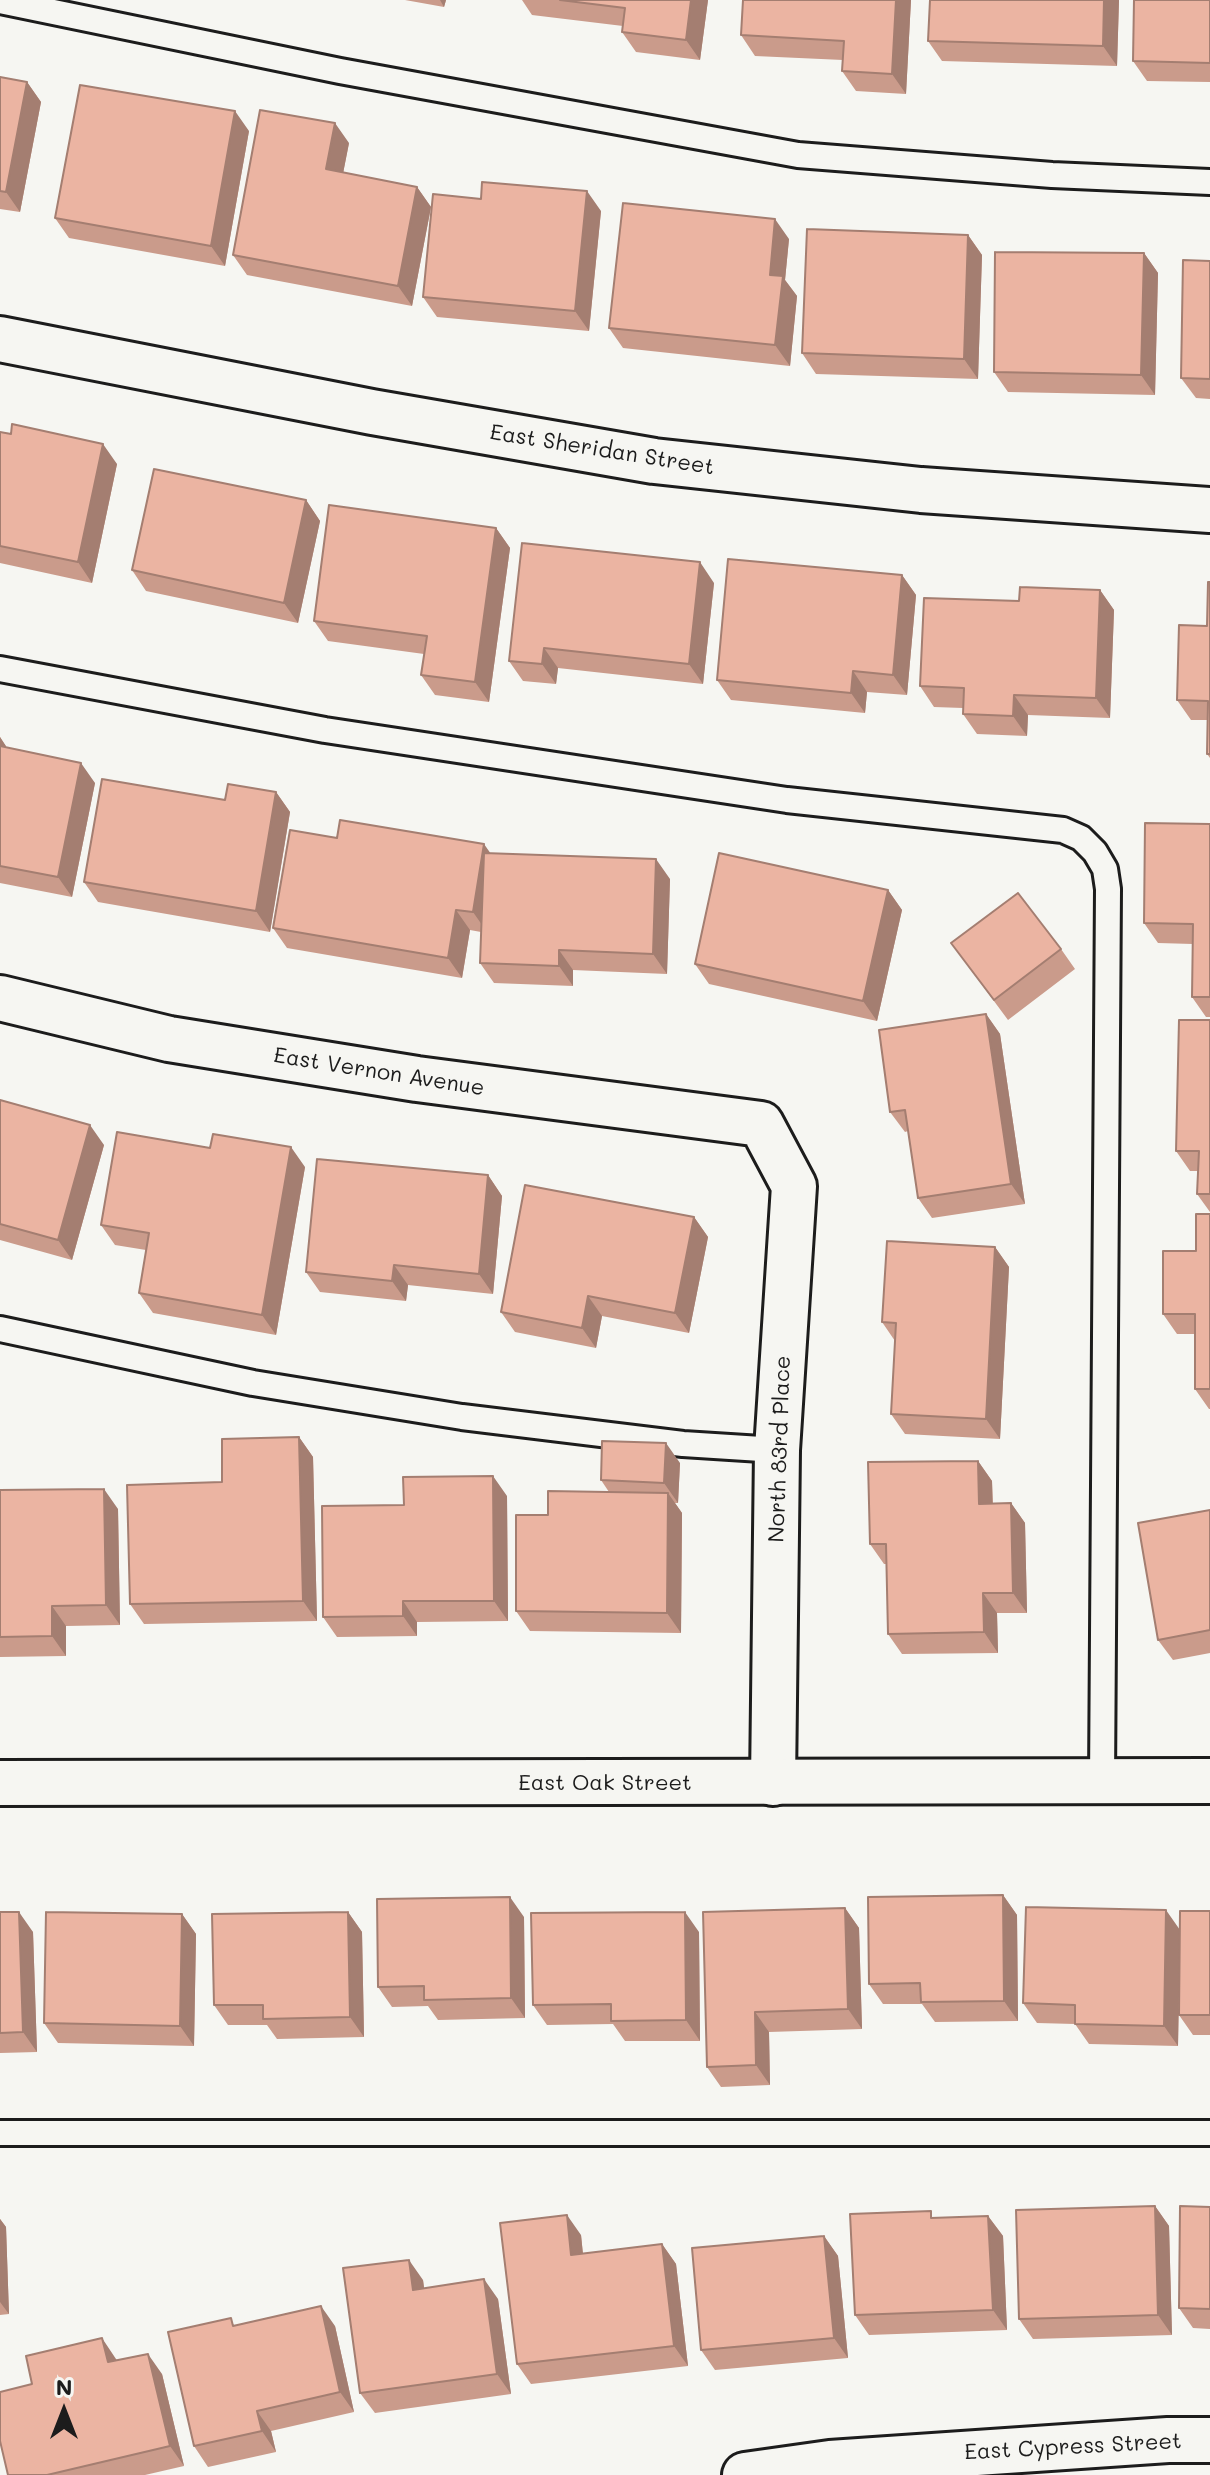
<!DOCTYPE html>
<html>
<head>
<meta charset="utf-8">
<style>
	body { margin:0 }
	#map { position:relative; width:1210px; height:2475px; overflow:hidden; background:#f6f6f2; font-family:Mali,sans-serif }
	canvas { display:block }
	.north { position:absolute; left:24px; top:2371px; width:80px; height:80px; -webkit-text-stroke:6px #f6f6f2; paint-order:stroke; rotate:0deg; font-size:22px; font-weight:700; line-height:32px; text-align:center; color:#1c1c1c }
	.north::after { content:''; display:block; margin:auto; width:28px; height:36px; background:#1c1c1c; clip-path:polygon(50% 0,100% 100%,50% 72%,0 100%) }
</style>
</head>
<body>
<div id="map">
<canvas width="1210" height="2475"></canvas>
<div class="north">N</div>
</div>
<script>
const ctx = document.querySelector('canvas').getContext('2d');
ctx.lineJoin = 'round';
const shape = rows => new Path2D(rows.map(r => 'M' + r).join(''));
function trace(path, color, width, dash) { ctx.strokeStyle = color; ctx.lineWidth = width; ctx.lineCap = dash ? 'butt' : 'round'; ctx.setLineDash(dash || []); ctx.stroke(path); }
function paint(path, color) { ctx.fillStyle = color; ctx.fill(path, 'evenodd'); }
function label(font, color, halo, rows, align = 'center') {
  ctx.font = font + ' Mali,sans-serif'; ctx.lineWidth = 6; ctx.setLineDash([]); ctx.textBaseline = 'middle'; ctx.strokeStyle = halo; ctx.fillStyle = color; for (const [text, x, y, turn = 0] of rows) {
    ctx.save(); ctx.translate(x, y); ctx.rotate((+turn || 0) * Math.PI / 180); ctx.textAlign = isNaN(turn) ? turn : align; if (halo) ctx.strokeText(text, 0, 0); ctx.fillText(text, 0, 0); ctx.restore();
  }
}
const lane = shape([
	[0,1,340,71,798,155,1052,175,1210,182],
	[0,669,325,730,787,800,1063,830,1081,838,1095,852,1105,869,1108,889,1102,1781],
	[0,1329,253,1383,462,1417,683,1444,777,1450],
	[0,2133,1210,2133]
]);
const street = shape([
	[0,339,372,412,654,461,921,490,1210,510],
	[0,998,169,1039,417,1079,761,1124,794,1186,777,1450,773,1783],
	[745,2475,830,2463,1168,2440,1210,2440]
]);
const secondary = shape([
	[0,1783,1210,1781]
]);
trace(lane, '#1c1c1c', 30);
trace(street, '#1c1c1c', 50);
trace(secondary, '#1c1c1c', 50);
trace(lane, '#f6f6f2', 24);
trace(street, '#f6f6f2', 44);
trace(secondary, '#f6f6f2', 44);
paint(shape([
	[405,0,446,0,444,7],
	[522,0,708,0,700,60,636,52,622,32,623,26,532,15],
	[911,0,906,94,856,91,842,71,843,60,755,56,741,35],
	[930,0,1119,0,1117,66,942,61,928,41],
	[1210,0,1210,82,1147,81,1133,61],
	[0,77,27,82,41,102,20,212,0,209],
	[249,131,225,266,69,238,55,218],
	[349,143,343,173,417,187,431,207,412,306,247,275,233,255],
	[601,211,589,331,437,317,423,297],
	[968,235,982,255,978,379,816,374,802,353],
	[789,239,785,280,797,296,790,366,623,348,609,328],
	[1144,253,1158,273,1155,395,1008,392,994,372],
	[1210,261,1210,399,1196,398,1181,378],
	[0,432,117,464,92,583,0,563],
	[306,500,320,521,298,623,146,591,132,570],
	[496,528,510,548,489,702,435,695,421,675,424,654,328,641,314,621],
	[902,575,916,595,907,695,867,692,865,713,731,700,717,680],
	[1210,582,1210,758,1207,754,1208,720,1191,720,1177,700,1207,626],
	[714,583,703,684,558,668,556,684,523,681,509,661],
	[1100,590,1114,610,1110,718,1028,715,1027,736,977,734,963,714,963,708,934,707,920,686,1019,601],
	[0,737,6,747,95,783,72,897,0,883],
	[276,792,290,812,270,932,98,902,84,882,225,800],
	[1210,824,1210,1017,1206,1017,1192,997,1193,944,1158,943,1144,923],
	[337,838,490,853,670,879,667,974,573,970,573,986,494,983,480,963,481,932,470,930,462,978,287,948,273,928],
	[888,890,902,910,877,1021,709,984,695,964],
	[951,943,1061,949,1075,969,1008,1020],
	[986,1014,1000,1034,1025,1204,932,1218,918,1198,908,1131,905,1132,890,1112],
	[1210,1020,1210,1212,1197,1194,1198,1171,1190,1171,1176,1151],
	[0,1100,104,1145,72,1260,0,1240],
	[305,1167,276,1335,153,1313,139,1293,146,1250,115,1245,101,1225],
	[488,1175,502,1196,493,1294,408,1285,406,1301,320,1292,306,1272],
	[1210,1214,1210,1409,1209,1409,1195,1389,1195,1334,1177,1334,1163,1314,1196,1251],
	[694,1217,708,1237,689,1333,602,1316,596,1348,515,1332,501,1312],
	[995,1247,1009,1267,1000,1439,905,1434,891,1414,895,1341,882,1322],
	[299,1437,313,1457,317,1621,144,1624,130,1604,222,1482],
	[978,1461,992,1481,993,1504,1011,1503,1025,1523,1027,1613,997,1613,998,1653,902,1654,888,1634,887,1564,884,1564,870,1544],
	[680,1463,678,1503,675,1503,682,1513,681,1633,530,1631,516,1611,548,1515,609,1492,601,1480],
	[0,1490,118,1509,120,1625,66,1626,66,1656,0,1657],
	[507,1496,508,1621,417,1622,417,1636,337,1637,323,1617,404,1505],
	[1210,1510,1210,1653,1173,1660,1158,1640],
	[1003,1895,1017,1915,1018,2021,935,2022,922,2004,883,2004,869,1984],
	[845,1908,859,1928,862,2029,769,2032,770,2085,721,2087,707,2067],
	[1210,1911,1210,2035,1193,2035,1179,2015,1180,1935,1178,2046,1089,2044,1075,2024,1037,2023,1023,2003,1180,1930],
	[0,1912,33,1932,37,2052,0,2053],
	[348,1912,362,1932,364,2037,277,2039,267,2025,228,2025,214,2005],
	[182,1914,196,1934,194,2046,58,2043,44,2023],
	[524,1917,525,2018,438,2020,428,2006,392,2007,378,1987],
	[699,1932,700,2041,625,2041,613,2024,547,2025,533,2005],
	[1155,2206,1169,2226,1172,2335,1033,2339,1019,2319],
	[1210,2207,1210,2329,1193,2328,1179,2308],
	[988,2216,1003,2236,1007,2330,869,2335,855,2315,935,2218],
	[0,2219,6,2227,9,2314,0,2315],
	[581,2235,583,2254,662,2244,676,2264,688,2366,531,2384,517,2364],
	[824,2236,838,2256,848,2358,715,2370,701,2350],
	[423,2280,424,2288,498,2299,511,2394,375,2413,360,2393],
	[236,2325,335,2326,354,2412,271,2431,276,2452,208,2467,194,2446],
	[116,2359,117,2360,162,2374,184,2466,145,2475,8,2475,32,2384]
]), '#ca9b8b');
paint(shape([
	[440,0,446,0,444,7],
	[691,0,708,0,700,60,686,40],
	[896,0,911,0,906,94,892,74],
	[1104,0,1119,0,1117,66,1103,46],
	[27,82,41,102,20,212,6,192],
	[235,111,249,131,225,266,211,246],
	[335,123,349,143,340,189,326,169],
	[417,187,431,207,412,306,398,286],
	[587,191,601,211,589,331,575,311],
	[775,219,789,239,785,280,797,296,790,366,775,345,770,275],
	[968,235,982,255,978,379,964,359],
	[1144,253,1158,273,1155,395,1141,375],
	[103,444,117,464,92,583,78,562],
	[306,500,320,521,298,623,284,603],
	[496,528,510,548,489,702,475,682],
	[700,562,714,583,703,684,689,664],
	[902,575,916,595,907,695,893,675],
	[1100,590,1114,610,1110,718,1096,698],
	[544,648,558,668,556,684,542,664],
	[853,671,867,692,865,713,851,693],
	[1014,695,1028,715,1027,736,1013,716],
	[0,737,6,746,3,764,0,759],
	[81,763,95,783,72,897,58,877],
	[276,792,290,812,270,932,256,911],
	[484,844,498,864,487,932,473,912],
	[656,859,670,879,667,974,653,954],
	[888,890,902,910,877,1021,863,1001],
	[456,910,470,930,462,978,448,958],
	[559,950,573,970,573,986,559,966],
	[986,1014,1000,1034,1025,1204,1011,1184],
	[90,1125,104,1145,72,1260,58,1240],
	[291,1147,305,1167,276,1335,262,1315],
	[488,1175,502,1196,493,1294,479,1274],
	[694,1217,708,1237,689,1333,675,1313],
	[995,1247,1009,1267,1000,1439,986,1419],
	[394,1265,408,1285,406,1301,392,1281],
	[588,1296,602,1316,596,1348,582,1328],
	[299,1437,313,1457,317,1621,303,1601],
	[666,1443,680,1463,678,1503,664,1483],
	[978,1461,992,1481,993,1524,979,1504],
	[493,1476,507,1496,508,1621,494,1601],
	[104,1489,118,1509,120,1625,106,1605],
	[668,1493,682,1513,681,1633,667,1613],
	[1011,1503,1025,1523,1027,1613,1013,1593],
	[983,1593,997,1613,998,1653,984,1632],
	[403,1601,417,1622,417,1636,403,1616],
	[52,1606,66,1626,66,1656,52,1636],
	[1003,1895,1017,1915,1018,2021,1004,2001],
	[510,1897,524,1917,525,2018,511,1998],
	[845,1908,859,1928,862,2029,848,2009],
	[1166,1910,1180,1930,1178,2046,1164,2026],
	[19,1912,33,1932,37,2052,23,2032],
	[348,1912,362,1932,364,2037,350,2017],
	[685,1912,699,1932,700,2041,686,2020],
	[182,1914,196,1934,194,2046,180,2026],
	[755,2012,769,2032,770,2085,756,2065],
	[1155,2206,1169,2226,1172,2335,1158,2315],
	[567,2215,581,2235,585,2275,571,2255],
	[988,2216,1003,2236,1007,2330,993,2310],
	[0,2219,6,2227,9,2314,0,2302],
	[824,2236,838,2256,848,2358,834,2338],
	[662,2244,676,2264,688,2366,674,2346],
	[409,2260,423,2280,427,2310,413,2290],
	[484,2279,498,2299,511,2394,497,2374],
	[321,2306,335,2326,354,2412,340,2392],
	[102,2338,116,2359,122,2382,108,2362],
	[148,2354,162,2374,184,2466,170,2446],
	[257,2411,271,2431,276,2452,262,2431]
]), '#a47e71');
const building = shape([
	[560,0,691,0,686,40,622,32,625,8,560,0],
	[743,0,896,0,892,74,842,71,844,41,741,35,743,0],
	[930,0,1104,0,1103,46,928,41,930,0],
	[1134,0,1210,0,1210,63,1133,61,1134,0],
	[0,77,27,82,6,192,0,191,0,77],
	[80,85,235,111,211,246,55,218,80,85],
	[260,110,335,123,326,169,417,187,398,286,233,255,260,110],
	[482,182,587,191,575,311,423,297,433,194,481,199,482,182],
	[623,203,775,219,770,275,783,276,775,345,609,328,623,203],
	[807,229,968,235,964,359,802,353,807,229],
	[995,252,1144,253,1141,375,994,372,995,252],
	[1183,260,1210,261,1210,379,1181,378,1183,260],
	[12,424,103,444,78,562,0,546,0,432,11,434,12,424],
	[154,469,306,500,284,603,132,570,154,469],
	[329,505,496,528,475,682,421,675,427,636,314,621,329,505],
	[522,543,700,562,689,664,544,648,542,664,509,661,522,543],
	[728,559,902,575,893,675,853,671,851,693,717,680,728,559],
	[1208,582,1210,582,1210,754,1207,754,1208,701,1177,700,1179,625,1207,626,1208,582],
	[1020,587,1100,590,1096,698,1014,695,1013,716,963,714,964,688,920,686,924,598,1019,601,1020,587],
	[0,746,81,763,58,877,0,866,0,746],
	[102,779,225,800,228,784,276,792,256,911,84,882,102,779],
	[340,820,484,844,473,912,456,910,448,958,273,928,290,830,337,838,340,820],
	[1145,823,1210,824,1210,997,1192,997,1193,924,1144,923,1145,823],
	[484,853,656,859,653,954,559,950,559,966,480,963,484,853],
	[719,853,888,890,863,1001,695,964,719,853],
	[1018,893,1061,949,994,1000,951,943,1018,893],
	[986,1014,1011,1184,918,1198,905,1110,890,1112,879,1030,986,1014],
	[1179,1020,1210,1020,1210,1194,1197,1194,1199,1151,1176,1151,1179,1020],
	[0,1100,90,1125,58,1240,0,1224,0,1100],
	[117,1132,210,1148,213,1134,291,1147,262,1315,139,1293,149,1233,101,1225,117,1132],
	[317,1159,488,1175,479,1274,394,1265,392,1281,306,1272,317,1159],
	[525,1185,694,1217,675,1313,588,1296,582,1328,501,1312,525,1185],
	[1196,1214,1210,1214,1210,1389,1195,1389,1195,1314,1163,1314,1163,1251,1196,1251,1196,1214],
	[887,1241,995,1247,986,1419,891,1414,896,1323,882,1322,887,1241],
	[299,1437,303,1601,130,1604,127,1485,222,1482,222,1439,299,1437],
	[602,1441,666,1443,664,1483,601,1480,602,1441],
	[978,1461,979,1504,1011,1503,1013,1593,983,1593,984,1632,888,1634,886,1544,870,1544,868,1462,978,1461],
	[493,1476,494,1601,403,1601,403,1616,323,1617,322,1506,404,1505,403,1477,493,1476],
	[104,1489,106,1605,52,1606,52,1636,0,1637,0,1490,104,1489],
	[548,1491,668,1493,667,1613,516,1611,516,1515,548,1515,548,1491],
	[1210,1510,1210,1630,1158,1640,1138,1523,1210,1510],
	[1003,1895,1004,2001,921,2002,920,1983,869,1984,868,1897,1003,1895],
	[510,1897,511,1998,424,2000,424,1986,378,1987,377,1899,510,1897],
	[1026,1907,1166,1910,1164,2026,1075,2024,1075,2005,1023,2003,1026,1907],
	[845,1908,848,2009,755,2012,756,2065,707,2067,703,1912,845,1908],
	[1180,1911,1210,1911,1210,2015,1179,2015,1180,1911],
	[0,1912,19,1912,23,2032,0,2033,0,1912],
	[46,1912,182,1914,180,2026,44,2023,46,1912],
	[348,1912,350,2017,263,2019,263,2005,214,2005,212,1914,348,1912],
	[685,1912,686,2020,611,2021,611,2004,533,2005,531,1913,685,1912],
	[1155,2206,1158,2315,1019,2319,1016,2210,1155,2206],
	[1180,2206,1210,2207,1210,2309,1179,2308,1180,2206],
	[931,2211,931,2218,988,2216,993,2310,855,2315,850,2214,931,2211],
	[567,2215,571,2255,662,2244,674,2346,517,2364,500,2223,567,2215],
	[824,2236,834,2338,701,2350,692,2248,824,2236],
	[409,2260,413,2290,484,2279,497,2374,360,2393,343,2268,409,2260],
	[321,2306,340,2392,257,2411,262,2431,194,2446,168,2332,231,2318,233,2326,321,2306],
	[102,2338,108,2362,148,2354,170,2446,47,2475,8,2475,0,2441,0,2392,32,2384,26,2356,102,2338]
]);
paint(building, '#ebb4a2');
trace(building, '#a47e71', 2);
label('22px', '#1c1c1c', '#f6f6f2', [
	["East Sheridan Street",602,450,9],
	["East Vernon Avenue",379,1072,9],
	["North 83rd Place",780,1449,-88],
	["East Oak Street",605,1783],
	["East Cypress Street",1073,2447,-3]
]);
</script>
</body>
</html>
